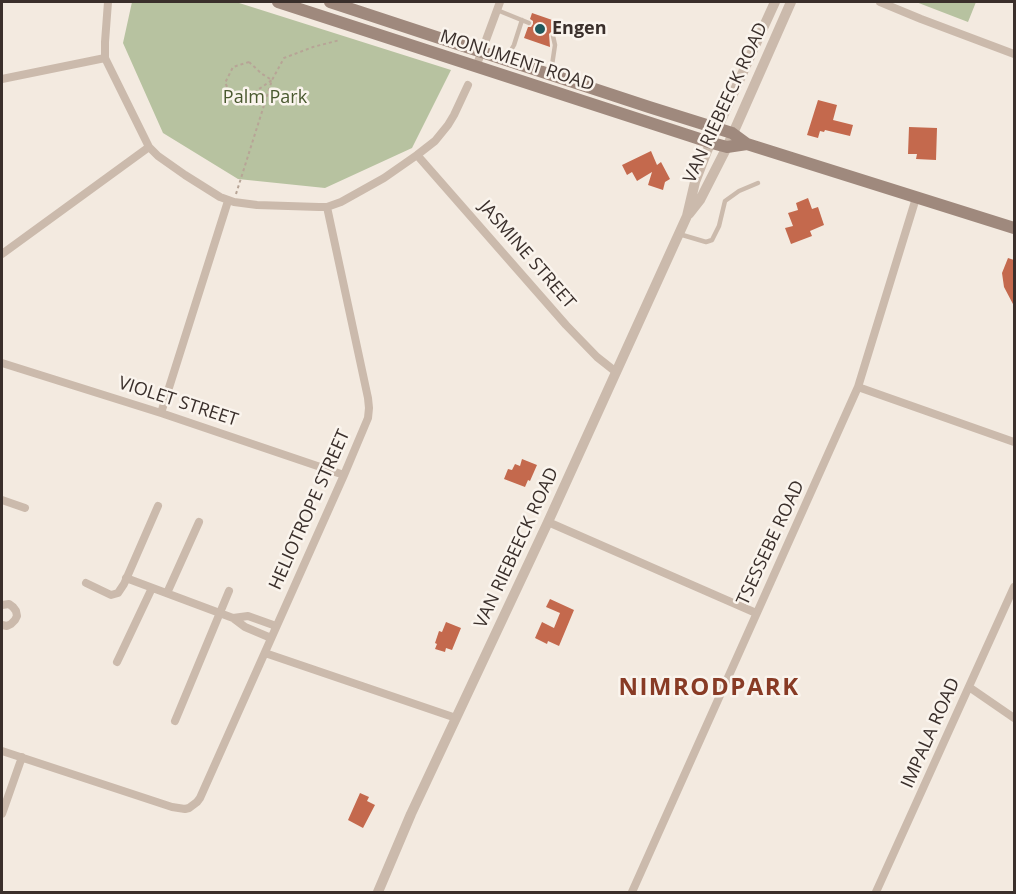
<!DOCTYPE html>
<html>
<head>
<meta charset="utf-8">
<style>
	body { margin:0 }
	#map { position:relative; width:1016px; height:894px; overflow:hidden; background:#f3eae0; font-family:"Open Sans",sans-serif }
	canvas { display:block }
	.frame { position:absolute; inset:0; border:3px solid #3a2f2b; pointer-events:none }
</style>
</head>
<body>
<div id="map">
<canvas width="1016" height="894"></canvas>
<div class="frame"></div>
</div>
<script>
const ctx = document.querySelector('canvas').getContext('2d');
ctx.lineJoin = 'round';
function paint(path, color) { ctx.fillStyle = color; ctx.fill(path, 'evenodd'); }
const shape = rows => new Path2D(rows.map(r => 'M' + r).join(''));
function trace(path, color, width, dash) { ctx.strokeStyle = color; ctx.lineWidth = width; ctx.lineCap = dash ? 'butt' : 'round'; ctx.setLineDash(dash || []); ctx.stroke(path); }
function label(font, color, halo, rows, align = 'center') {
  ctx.font = font + ' "Open Sans",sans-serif'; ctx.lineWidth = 5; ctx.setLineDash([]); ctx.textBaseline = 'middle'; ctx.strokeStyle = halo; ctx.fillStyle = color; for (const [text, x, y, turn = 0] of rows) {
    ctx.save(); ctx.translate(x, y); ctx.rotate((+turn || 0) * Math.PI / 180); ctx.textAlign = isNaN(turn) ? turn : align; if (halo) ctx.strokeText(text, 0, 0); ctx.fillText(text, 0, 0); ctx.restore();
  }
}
paint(shape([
	[132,2,236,2,451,70,412,148,325,188,238,179,163,133,123,43],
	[916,2,976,2,968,22]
]), '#b7c2a0');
paint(shape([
	[532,13,558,22,555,32,551,32,549,34,550,47,524,38,528,27,531,27,533,24,533,21,530,19],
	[818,100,837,105,833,120,853,125,850,136,825,130,824,132,820,131,818,138,807,135],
	[909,127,937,128,936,160,916,159,917,154,908,154],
	[651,151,657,165,661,162,670,179,665,182,663,190,648,185,652,172,637,181,632,172,627,175,622,165],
	[808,198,812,209,818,207,824,225,810,231,812,236,791,244,785,228,793,226,788,213,798,210,796,203],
	[1008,258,1014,260,1014,306,1004,287,1002,273],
	[522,459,537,465,530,481,528,480,525,487,504,479,508,469,512,470,515,464,520,466],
	[550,599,574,610,559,646,548,641,547,644,535,638,542,622,554,628,560,613,546,607],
	[446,622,461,628,452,650,446,648,445,652,435,649,437,644,435,643,439,631,442,632],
	[360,793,369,797,367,801,375,805,363,828,348,820]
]), '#c4694d');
trace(shape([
	[249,62,262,74,272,80,249,96,232,95,225,83,233,67,249,62],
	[236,194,272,80,284,58,313,47,340,40]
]), '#b7a496', 2, [3, 3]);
trace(shape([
	[497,10,529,23],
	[506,59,514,45,522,20],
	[551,72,555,45,553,36],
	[679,234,706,242,712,240,719,226,725,201,739,191,758,183]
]), '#cbbaac', 4.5);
trace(shape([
	[108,2,105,42,105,58,149,147,158,156,185,175,220,197,234,202,257,205,319,207,327,207,341,202,384,178,417,155,435,141,448,125,454,115,468,85],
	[880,2,921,19,1014,54],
	[476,67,500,2],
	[2,79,105,58],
	[417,155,566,325,597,357,616,372],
	[2,254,149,147],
	[2,363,161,413,344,475],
	[858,387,1014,442],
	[161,413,228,201],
	[2,500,25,508],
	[548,522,756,613],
	[126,578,233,618,245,627,271,638],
	[86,583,111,595,118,593,124,584,158,506],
	[167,593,199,522],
	[2,605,9,604,13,607,16,611,17,616,15,620,11,624,7,626,2,625],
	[233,618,248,616,276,626],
	[265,653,456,718],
	[117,662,152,588],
	[969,687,1014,718],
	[175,721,229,591],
	[2,751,172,807,185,809,189,808,197,802,200,798,344,475,368,418,369,408,368,398,327,207],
	[2,814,22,757],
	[632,892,858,387,916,198],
	[876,892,1014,587]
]), '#cbbaac', 8);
trace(shape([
	[689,214,700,200,727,147,791,2],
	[378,892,411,814,548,522,687,216,695,182,707,151,775,2]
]), '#cbbaac', 10);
trace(shape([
	[278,2,712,143,727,147,747,144],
	[330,2,649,107,732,133,747,144,1014,228]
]), '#9f897d', 12);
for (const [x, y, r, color] of [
	[540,29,6,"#20585b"]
]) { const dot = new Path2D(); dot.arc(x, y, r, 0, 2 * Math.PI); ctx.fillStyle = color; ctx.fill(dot); trace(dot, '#faf4ed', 2); }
label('bold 18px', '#3a2f2b', '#faf4ed', [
	["Engen",552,29]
], 'left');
label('18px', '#3a2f2b', '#faf4ed', [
	["MONUMENT ROAD",517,61,18],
	["VAN RIEBEECK ROAD",726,103,-65],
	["JASMINE STREET",527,255,49],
	["VIOLET STREET",178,402,18],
	["HELIOTROPE STREET",310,510,-66],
	["TSESSEBE ROAD",771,543,-65],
	["VAN RIEBEECK ROAD",517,548,-65],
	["IMPALA ROAD",931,733,-66]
]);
label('18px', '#49582f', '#faf4ed', [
	["Palm Park",265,98]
]);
ctx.letterSpacing = '1.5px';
label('bold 24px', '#883b25', '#faf4ed', [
	["NIMRODPARK",709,688]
]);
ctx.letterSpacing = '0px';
</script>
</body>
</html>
